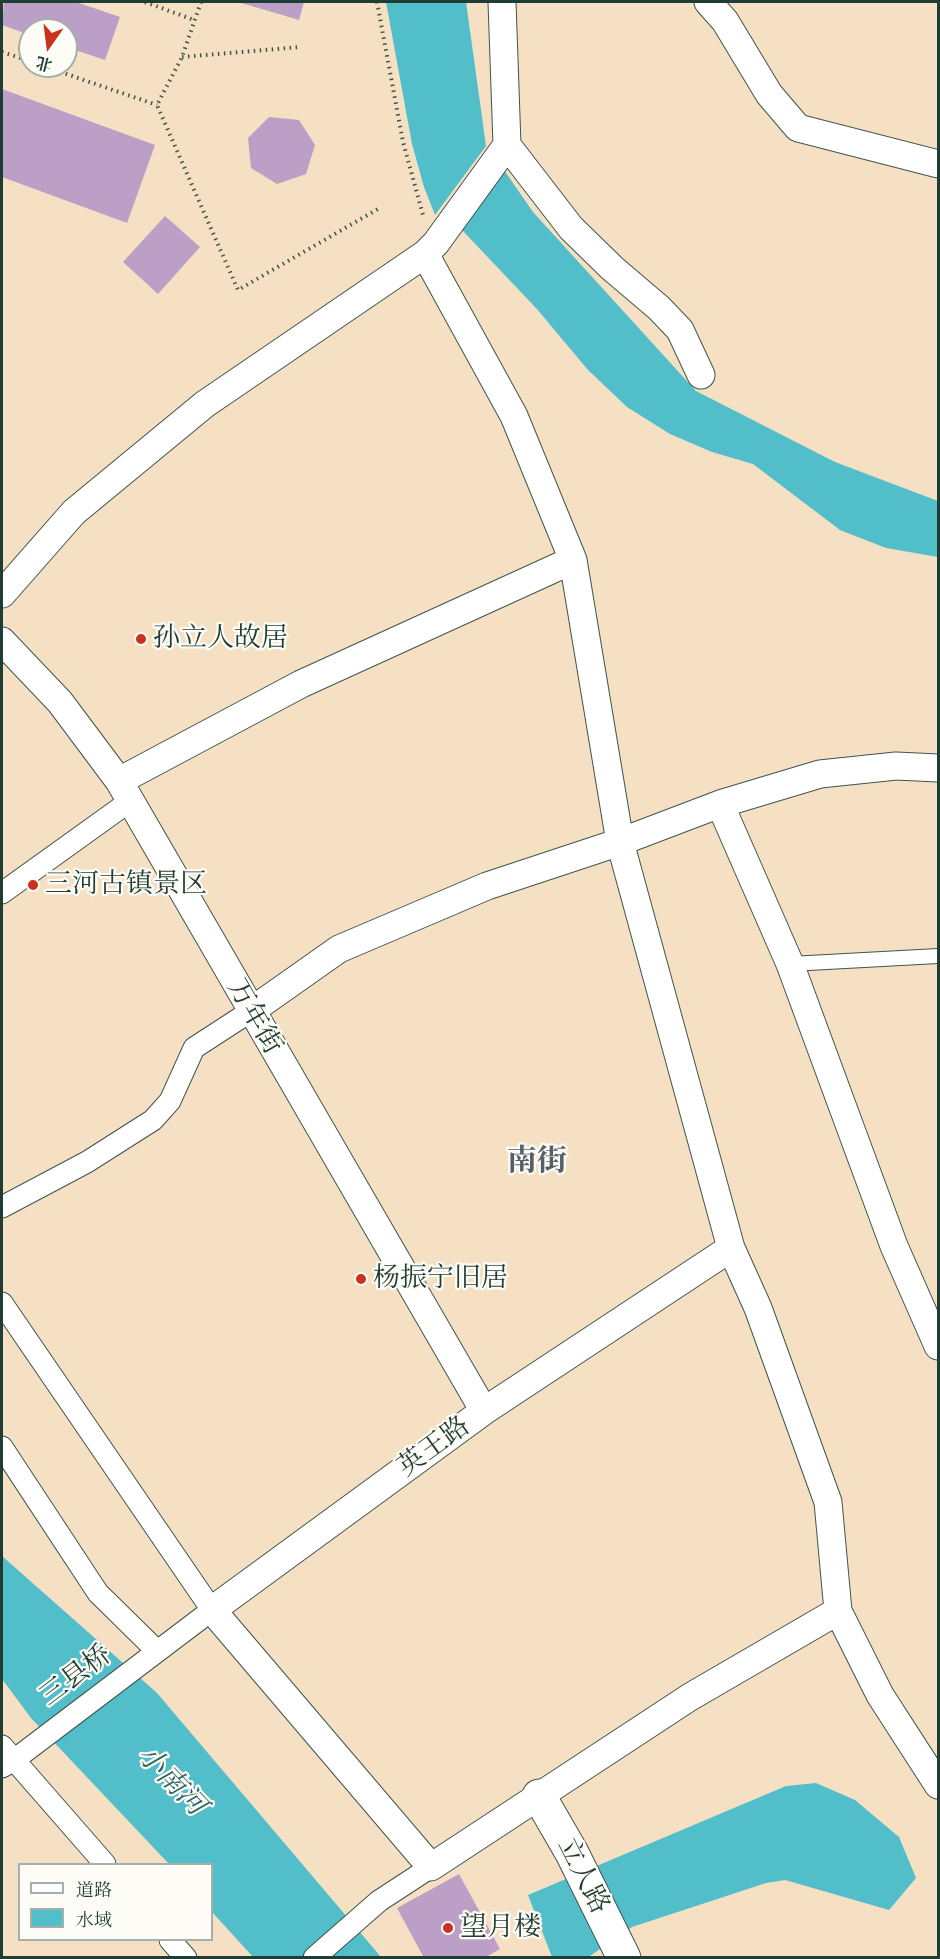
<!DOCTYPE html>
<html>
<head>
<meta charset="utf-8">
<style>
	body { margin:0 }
	#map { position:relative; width:940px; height:1959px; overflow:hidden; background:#f5e0c4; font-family:"EB Garamond","Noto Serif SC",serif }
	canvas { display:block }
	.frame { position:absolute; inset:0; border:3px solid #1f3d34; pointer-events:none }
	.legend { position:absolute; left:18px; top:1863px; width:195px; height:78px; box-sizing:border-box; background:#fdfcf7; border:2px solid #a4b0a9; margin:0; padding:8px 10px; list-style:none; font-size:18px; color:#1f3d34 }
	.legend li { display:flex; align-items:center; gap:12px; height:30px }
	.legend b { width:30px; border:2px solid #a4b0a9 }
	.north { position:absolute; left:18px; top:18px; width:60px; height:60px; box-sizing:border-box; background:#fdfcf7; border:2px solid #a4b0a9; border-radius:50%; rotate:194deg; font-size:16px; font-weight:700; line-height:24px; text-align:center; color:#1f3d34 }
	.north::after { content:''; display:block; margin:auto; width:21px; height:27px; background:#c8321e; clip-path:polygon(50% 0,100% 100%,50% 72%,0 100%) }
</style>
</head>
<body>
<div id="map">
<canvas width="940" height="1959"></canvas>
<div class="frame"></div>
<ul class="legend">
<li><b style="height:8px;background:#fff"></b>道路</li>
<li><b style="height:16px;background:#51beca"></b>水域</li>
</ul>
<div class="north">北</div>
</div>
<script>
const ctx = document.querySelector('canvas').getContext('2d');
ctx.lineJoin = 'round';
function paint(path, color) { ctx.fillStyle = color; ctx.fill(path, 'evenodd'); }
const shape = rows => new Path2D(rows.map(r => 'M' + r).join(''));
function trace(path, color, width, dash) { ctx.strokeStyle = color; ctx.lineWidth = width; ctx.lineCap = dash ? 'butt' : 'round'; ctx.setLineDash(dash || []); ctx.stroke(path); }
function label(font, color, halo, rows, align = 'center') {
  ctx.font = font + ' "EB Garamond","Noto Serif SC",serif'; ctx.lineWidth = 4.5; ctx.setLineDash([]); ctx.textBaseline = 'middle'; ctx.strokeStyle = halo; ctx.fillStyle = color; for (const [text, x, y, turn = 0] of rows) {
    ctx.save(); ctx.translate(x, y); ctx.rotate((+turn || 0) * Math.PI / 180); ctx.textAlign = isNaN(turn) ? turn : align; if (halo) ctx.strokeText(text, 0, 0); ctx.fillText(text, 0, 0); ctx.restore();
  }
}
paint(shape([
	[386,2,466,2,486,146,435,215,424,187,412,144],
	[504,170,533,212,696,391,835,462,938,501,938,557,886,548,840,530,753,464,712,452,670,434,627,407,588,370,536,308,462,230],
	[2,1556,157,1693,381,1957,253,1957,212,1912,212,1864,169,1864,31,1718,2,1679],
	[816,1783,855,1800,899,1837,916,1878,889,1910,785,1880,766,1883,632,1927,587,1958,552,1957,528,1895,786,1786]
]), '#51beca');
paint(shape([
	[4,2,76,2,120,17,105,60,66,47,66,30,30,30,30,35,2,25],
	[238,2,304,2,299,20],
	[2,89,155,145,127,223,2,177],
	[269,117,299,120,315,145,306,174,277,184,251,168,248,138],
	[165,216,200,247,158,294,123,262],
	[459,1874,500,1949,484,1958,424,1958,397,1908]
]), '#bb9fc7');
const service = shape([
	[790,964,938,956]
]);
const pedestrian = shape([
	[2,893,130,801],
	[2,1207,87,1162,153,1120,170,1101,194,1048,251,1011],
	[2,1303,212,1610,14,1760,2,1767],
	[2,1447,98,1593,157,1651],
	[2,1746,105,1864],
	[170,1940,186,1958],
	[314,1958,379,1901,431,1867]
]);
const minor = shape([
	[502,2,507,145,571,228,612,268,659,308,680,330,701,375],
	[708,2,725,21,769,94,798,128,938,164],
	[425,254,514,416,573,560,620,842,731,1248,758,1308,828,1502,838,1611,880,1695,938,1785],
	[2,594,74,512,205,404,425,254,436,243,507,145],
	[2,641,60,702,119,781,484,1411],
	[119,781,301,684,573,560],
	[720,804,790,964,894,1246,938,1346],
	[251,1011,339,949,487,886,620,842,720,804,820,774,896,766,938,768],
	[731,1248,484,1411,212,1610,431,1867,690,1697,838,1611]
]);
const tertiary = shape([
	[539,1796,572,1853,624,1958]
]);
trace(service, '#3f554a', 16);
trace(pedestrian, '#3f554a', 23);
trace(minor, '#3f554a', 29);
trace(tertiary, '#3f554a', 35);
trace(shape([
	[145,2,194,20],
	[201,2,182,57,157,105,238,290,378,209],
	[377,2,403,142,423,215],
	[2,52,30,61],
	[182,57,300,47],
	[43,66,157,105]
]), '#3f554a', 4, [1.5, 4.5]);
trace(service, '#fff', 14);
trace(pedestrian, '#fff', 21);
trace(minor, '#fff', 27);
trace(tertiary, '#fff', 33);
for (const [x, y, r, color] of [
	[141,639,6,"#c8321e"],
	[33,885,6,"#c8321e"],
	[361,1279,6,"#c8321e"],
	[448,1928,6,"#c8321e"]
]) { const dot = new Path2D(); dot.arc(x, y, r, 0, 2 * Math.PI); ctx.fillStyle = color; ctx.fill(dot); trace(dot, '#fdfcf7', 2); }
label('27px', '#1f3d34', '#fdfcf7', [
	["孙立人故居",153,639],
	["三河古镇景区",45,885],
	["杨振宁旧居",373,1279],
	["望月楼",460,1928]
], 'left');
label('27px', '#1f3d34', '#fdfcf7', [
	["万年街",254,1017,60],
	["英王路",434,1447,-36],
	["三县桥",76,1676,-37],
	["立人路",583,1876,63]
]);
label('italic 28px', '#2e6461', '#fdfcf7', [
	["小南河",171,1781,46]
]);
label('bold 30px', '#565f67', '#fdfcf7', [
	["南街",537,1162]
]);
</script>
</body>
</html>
